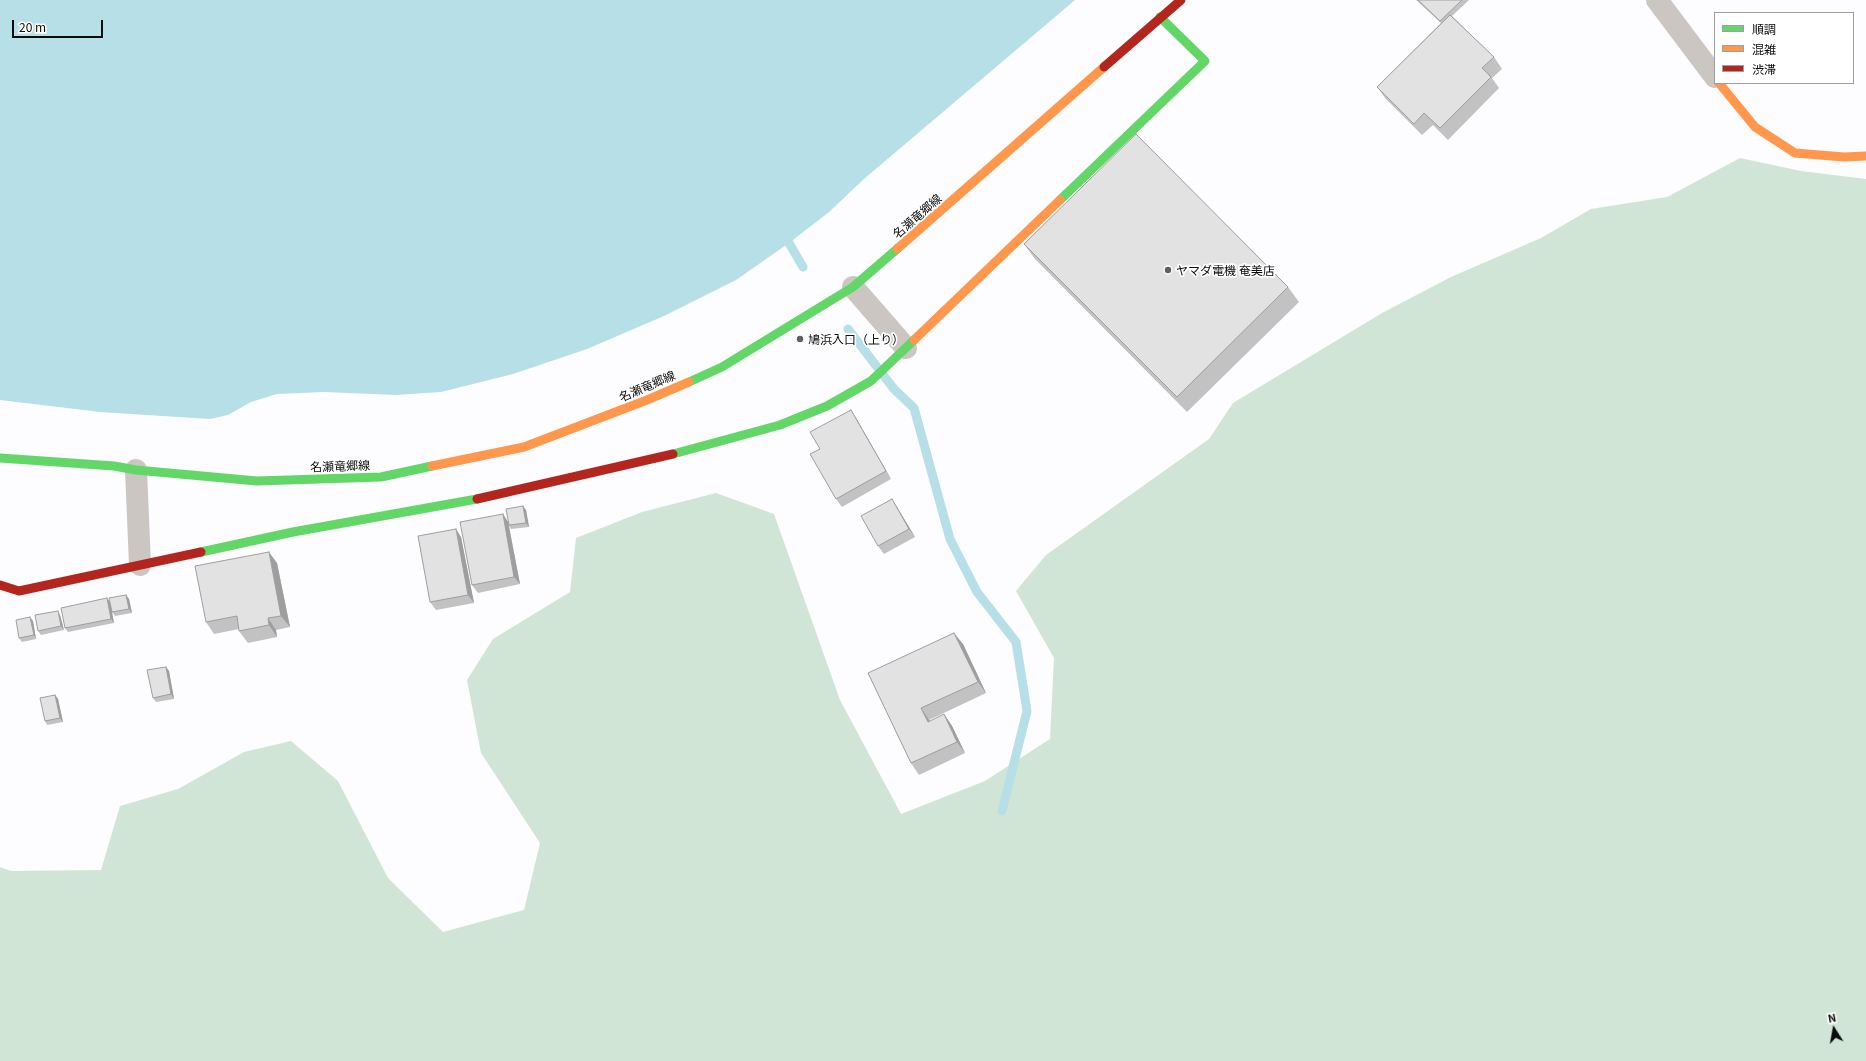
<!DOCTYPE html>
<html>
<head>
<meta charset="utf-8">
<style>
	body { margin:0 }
	#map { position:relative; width:1866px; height:1061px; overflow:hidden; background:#fdfcfe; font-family:Georgia,"Noto Sans JP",serif }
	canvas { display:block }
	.legend { position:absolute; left:1714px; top:12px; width:140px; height:72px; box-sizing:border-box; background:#fff; border:1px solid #9e9e9e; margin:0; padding:5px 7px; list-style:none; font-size:12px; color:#0c0c0d }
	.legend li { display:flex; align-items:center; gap:8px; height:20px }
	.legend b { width:20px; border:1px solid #9e9e9e }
	.north { position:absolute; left:1814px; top:1009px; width:40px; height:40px; -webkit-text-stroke:3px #fff; paint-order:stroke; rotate:349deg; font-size:11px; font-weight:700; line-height:16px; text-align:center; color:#0c0c0d }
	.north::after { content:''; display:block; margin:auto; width:14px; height:18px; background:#0c0c0d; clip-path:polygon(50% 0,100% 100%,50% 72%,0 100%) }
	.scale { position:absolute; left:12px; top:20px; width:91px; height:18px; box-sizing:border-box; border:2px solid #0c0c0d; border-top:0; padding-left:5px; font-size:12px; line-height:14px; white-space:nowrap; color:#0c0c0d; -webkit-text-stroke:3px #fff; paint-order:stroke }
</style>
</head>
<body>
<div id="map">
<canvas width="1866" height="1061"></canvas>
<ul class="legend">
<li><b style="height:5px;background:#63d668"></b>順調</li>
<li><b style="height:5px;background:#ff974d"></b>混雑</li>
<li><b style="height:5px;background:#b3261e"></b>渋滞</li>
</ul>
<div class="north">N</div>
<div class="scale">20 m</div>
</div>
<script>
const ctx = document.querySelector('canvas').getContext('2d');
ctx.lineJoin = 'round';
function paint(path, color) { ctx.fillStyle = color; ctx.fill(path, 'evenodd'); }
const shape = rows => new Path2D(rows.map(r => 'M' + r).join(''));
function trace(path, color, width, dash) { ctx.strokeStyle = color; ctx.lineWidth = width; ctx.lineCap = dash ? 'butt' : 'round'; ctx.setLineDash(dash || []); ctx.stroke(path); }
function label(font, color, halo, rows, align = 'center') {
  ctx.font = font + ' Georgia,"Noto Sans JP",serif'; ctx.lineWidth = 3.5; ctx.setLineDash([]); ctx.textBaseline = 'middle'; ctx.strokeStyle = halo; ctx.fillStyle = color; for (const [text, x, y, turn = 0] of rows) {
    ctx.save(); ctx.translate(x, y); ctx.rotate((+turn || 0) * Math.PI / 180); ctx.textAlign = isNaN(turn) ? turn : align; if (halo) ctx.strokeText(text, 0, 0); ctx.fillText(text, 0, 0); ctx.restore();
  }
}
paint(shape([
	[1740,158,1801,171,1866,179,1866,1061,0,1061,0,867,11,871,101,870,120,806,178,789,244,752,291,741,338,781,388,878,443,932,524,910,540,843,481,753,467,680,493,639,570,592,576,538,642,512,716,493,774,514,840,700,901,814,985,781,1050,739,1054,658,1016,591,1046,555,1209,439,1233,403,1382,313,1451,277,1541,238,1591,209,1667,197]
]), '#d1e5d7');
paint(shape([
	[0,0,1075,0,864,179,829,212,789,243,736,280,664,316,587,349,513,374,441,392,396,395,325,392,277,394,251,402,228,415,210,419,100,412,0,400]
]), '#b7dfe8');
trace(shape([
	[789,243,803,267],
	[848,329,894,389,914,408,950,539,977,592,1016,642,1027,711,1002,811]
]), '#b7dfe8', 9);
trace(shape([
	[1657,0,1715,77],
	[853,287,906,348],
	[136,470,140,565]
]), '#ccc6c2', 22);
trace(shape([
	[1060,200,1205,61,1160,17],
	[689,382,722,367,853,287,897,249],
	[673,454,780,425,827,406,871,381,914,340],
	[0,458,114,466,136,470,257,481,381,477,432,466],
	[201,552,293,532,477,499]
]), '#63d668', 9);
trace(shape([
	[1719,83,1755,127,1795,153,1844,157,1866,156],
	[897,249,1104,67],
	[914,340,1060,200],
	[432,466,524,447,647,400,689,382]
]), '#ff974d', 9);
trace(shape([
	[1104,67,1181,0],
	[477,499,673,454],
	[0,585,19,591,201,552]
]), '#b3261e', 9);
paint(shape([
	[1416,0,1469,0,1452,16,1494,57,1502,69,1492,78,1499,88,1448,140,1433,125,1422,135,1386,99,1377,87,1441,23],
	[1024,244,1288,287,1299,302,1187,412,1035,259],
	[851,410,856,418,891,479,842,507,836,499,820,449],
	[892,499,897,507,915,537,884,554,878,546],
	[526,510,529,527,511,529,509,526,520,584,478,593,472,585,503,514,508,522],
	[461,537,474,603,436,610,430,602],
	[277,563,290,627,276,630,277,637,248,643,239,631,239,629,214,634,206,622],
	[126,595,129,599,132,613,115,616,112,612],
	[110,602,114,623,68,632,65,628],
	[60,615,64,630,41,635,38,631],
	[33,621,36,639,22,642,19,638],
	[963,644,986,693,929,720,930,721,944,714,952,726,965,753,919,775,911,763,868,673],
	[166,667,169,671,174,699,156,702,153,698],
	[55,695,58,699,63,722,47,725,45,721]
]), '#c2c2c3');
paint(shape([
	[851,410,856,418,891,479,886,471],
	[892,499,897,507,915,537,909,529],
	[523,506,526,510,529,527,526,523],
	[503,514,508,522,520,584,514,577],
	[456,529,461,537,474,603,468,595],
	[269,552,277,563,290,627,281,616],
	[126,595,129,599,132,613,129,609],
	[107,598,110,602,114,623,111,619],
	[58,611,60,615,64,630,61,626],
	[30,617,33,621,36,639,34,635],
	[268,618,276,630,277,637,269,625],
	[954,633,963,644,986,693,978,682],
	[166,667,169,671,174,699,171,694],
	[55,695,58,699,63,722,60,718],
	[921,708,929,720,936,734,928,722],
	[944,714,952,726,965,753,957,742]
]), '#9e9e9f');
const building = shape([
	[1418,0,1462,0,1440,21,1418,0],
	[1450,15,1494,57,1482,68,1491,77,1440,128,1424,113,1414,124,1377,87,1450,15],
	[1136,134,1288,287,1177,397,1024,244,1136,134],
	[851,410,886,471,836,499,810,454,820,449,810,432,851,410],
	[892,499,909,529,878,546,861,516,892,499],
	[523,506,526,523,509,525,506,509,523,506],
	[503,514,514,577,472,585,460,522,503,514],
	[456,529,468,595,430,602,418,536,456,529],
	[269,552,281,616,268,618,269,625,239,631,237,616,206,622,195,566,269,552],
	[126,595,129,609,112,612,109,598,126,595],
	[107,598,111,619,65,628,61,608,107,598],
	[58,611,61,626,38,631,35,615,58,611],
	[30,617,34,635,19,638,16,620,30,617],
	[954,633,978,682,921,708,928,722,944,714,957,742,911,763,868,673,954,633],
	[166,667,171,694,153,698,147,670,166,667],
	[55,695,60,718,45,721,40,698,55,695]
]);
paint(building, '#e2e2e3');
trace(building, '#9e9e9f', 1);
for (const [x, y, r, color] of [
	[1168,270,4,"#606061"],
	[800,339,4,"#606061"]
]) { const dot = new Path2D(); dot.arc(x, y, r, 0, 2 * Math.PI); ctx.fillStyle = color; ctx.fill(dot); trace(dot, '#fff', 1.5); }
label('12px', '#0c0c0d', '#fff', [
	["名瀬竜郷線",917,216,-41],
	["名瀬竜郷線",647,386,-23],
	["名瀬竜郷線",340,466,-2]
]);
label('12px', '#0c0c0d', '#fff', [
	["ヤマダ電機 奄美店",1176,270],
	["鳩浜入口（上り）",808,339]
], 'left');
</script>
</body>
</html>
